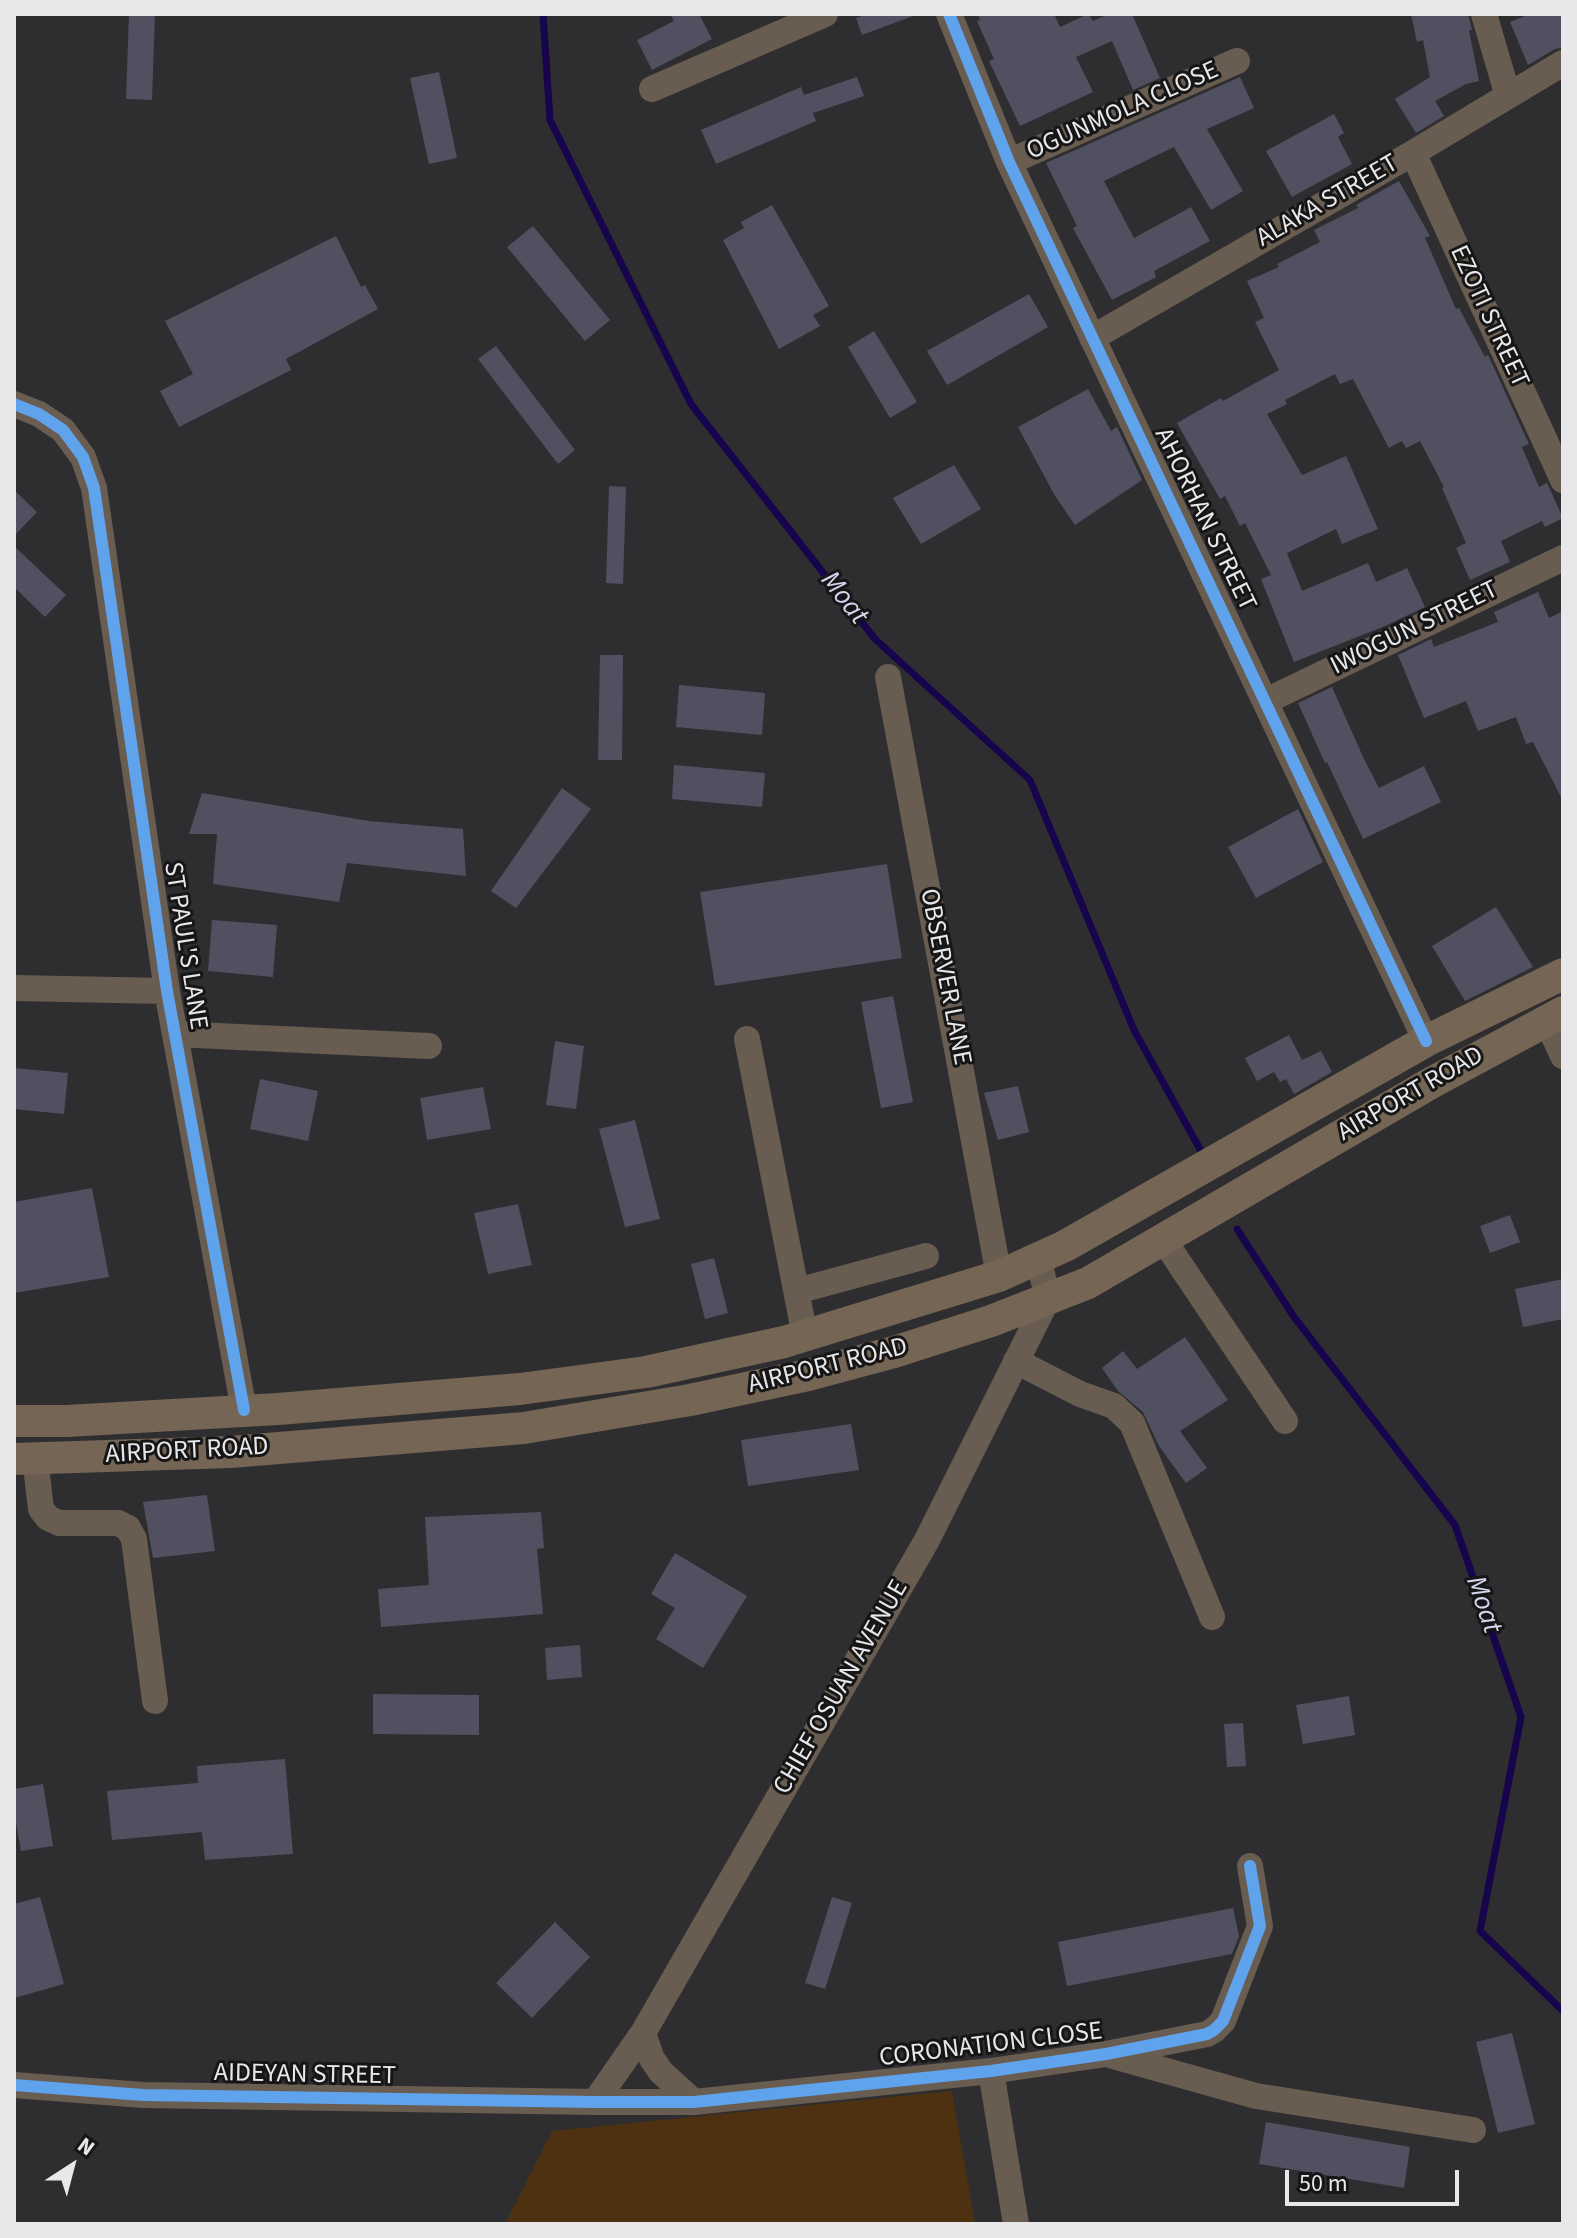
<!DOCTYPE html>
<html>
<head>
<meta charset="utf-8">
<style>
	body { margin:0 }
	#map { position:relative; width:1577px; height:2238px; overflow:hidden; background:#2e2e30; font-family:"Source Sans 3",sans-serif }
	canvas { display:block }
	.frame { position:absolute; inset:0; border:16px solid #e8e8ea; pointer-events:none }
	.north { position:absolute; left:32px; top:2126px; width:80px; height:80px; -webkit-text-stroke:6px #161617; paint-order:stroke; rotate:36deg; font-size:22px; font-weight:700; line-height:32px; text-align:center; color:#e8e8ea }
	.north::after { content:''; display:block; margin:auto; width:28px; height:36px; background:#e8e8ea; clip-path:polygon(50% 0,100% 100%,50% 72%,0 100%) }
	.scale { position:absolute; left:1285px; top:2170px; width:174px; height:36px; box-sizing:border-box; border:4px solid #e8e8ea; border-top:0; padding-left:10px; font-size:24px; line-height:28px; white-space:nowrap; color:#e8e8ea; -webkit-text-stroke:6px #161617; paint-order:stroke }
</style>
</head>
<body>
<div id="map">
<canvas width="1577" height="2238"></canvas>
<div class="frame"></div>
<div class="north">N</div>
<div class="scale">50 m</div>
</div>
<script>
const ctx = document.querySelector('canvas').getContext('2d');
ctx.lineJoin = 'round';
function paint(path, color) { ctx.fillStyle = color; ctx.fill(path, 'evenodd'); }
const shape = rows => new Path2D(rows.map(r => 'M' + r).join(''));
function trace(path, color, width, dash) { ctx.strokeStyle = color; ctx.lineWidth = width; ctx.lineCap = dash ? 'butt' : 'round'; ctx.setLineDash(dash || []); ctx.stroke(path); }
function label(font, color, halo, rows, align = 'center') {
  ctx.font = font + ' "Source Sans 3",sans-serif'; ctx.lineWidth = 6; ctx.setLineDash([]); ctx.textBaseline = 'middle'; ctx.strokeStyle = halo; ctx.fillStyle = color; for (const [text, x, y, turn = 0] of rows) {
    ctx.save(); ctx.translate(x, y); ctx.rotate((+turn || 0) * Math.PI / 180); ctx.textAlign = isNaN(turn) ? turn : align; if (halo) ctx.strokeText(text, 0, 0); ctx.fillText(text, 0, 0); ctx.restore();
  }
}
paint(shape([
	[952,2091,975,2224,505,2224,552,2131]
]), '#4e3110');
trace(shape([
	[543,14,550,120,691,404,875,639,1030,780,1134,1030,1201,1151],
	[1237,1229,1294,1317,1455,1525,1521,1717,1480,1931,1563,2011]
]), '#16044d', 7);
paint(shape([
	[129,14,155,14,152,100,126,99],
	[670,14,699,14,712,39,652,70,637,40,674,21],
	[868,14,913,14,913,16,862,35,856,18],
	[978,14,1054,14,1060,27,1088,14,1093,21,1109,14,1132,14,1160,78,1133,90,1112,41,1076,57,1093,92,1020,126,989,61,994,59,977,21,980,20],
	[1411,14,1468,14,1472,30,1469,30,1479,81,1466,84,1435,101,1444,116,1416,133,1395,99,1430,77,1423,40,1417,42],
	[1530,14,1563,14,1563,47,1555,49,1528,65,1510,22],
	[439,72,457,158,429,164,410,78],
	[857,77,864,96,813,113,816,121,716,164,701,130,801,87,804,95],
	[1240,77,1254,108,1207,129,1243,191,1211,210,1174,147,1104,181,1134,238,1191,207,1210,241,1154,271,1156,277,1112,300,1073,228,1077,226,1046,163],
	[1334,114,1344,133,1338,137,1352,164,1292,197,1266,151],
	[1399,181,1430,236,1425,238,1456,309,1459,308,1485,357,1488,355,1529,444,1522,447,1539,487,1547,483,1563,518,1545,527,1542,521,1501,541,1510,562,1470,580,1456,548,1466,543,1442,488,1444,487,1420,441,1406,448,1402,441,1389,448,1353,379,1340,384,1335,374,1285,400,1287,404,1267,414,1302,475,1346,456,1378,529,1342,544,1336,529,1287,553,1302,591,1368,563,1376,582,1407,568,1425,607,1385,626,1294,662,1261,579,1271,575,1245,523,1240,526,1225,496,1220,499,1177,423,1221,398,1223,401,1279,370,1255,322,1264,318,1247,281,1279,267,1277,264,1320,242,1314,230,1358,208,1356,205],
	[772,205,829,306,813,315,820,326,779,349,723,240,744,228,741,222],
	[533,226,610,320,585,341,507,247],
	[336,236,361,287,365,285,378,309,286,359,291,370,179,427,160,391,193,374,165,321],
	[1029,294,1048,327,947,385,927,351],
	[874,331,917,402,890,418,848,347],
	[496,346,575,450,558,464,478,359],
	[1088,389,1111,431,1117,427,1142,480,1075,525,1055,496,1018,427],
	[954,465,981,509,921,544,893,498],
	[609,486,626,487,623,584,606,583],
	[14,490,37,512,14,536],
	[14,546,66,595,45,617,14,587],
	[1538,592,1549,618,1563,611,1563,801,1533,742,1526,744,1516,717,1478,731,1466,701,1424,718,1398,655,1431,639,1434,647,1498,622,1494,612],
	[600,655,623,655,622,760,598,760],
	[679,685,765,693,762,735,676,727],
	[1332,687,1364,759,1379,788,1424,766,1441,802,1363,839,1327,762,1325,763,1298,703],
	[674,765,765,773,762,807,672,799],
	[562,788,591,809,516,908,491,891],
	[202,793,369,821,463,829,466,876,347,863,339,902,213,884,217,834,189,834],
	[1298,809,1323,862,1256,898,1228,847],
	[887,864,902,958,715,986,700,892],
	[1496,907,1533,967,1465,1001,1432,946],
	[212,920,277,925,273,977,208,971],
	[893,996,913,1102,881,1108,861,1002],
	[1289,1035,1302,1060,1321,1051,1332,1072,1294,1094,1286,1079,1280,1082,1274,1072,1257,1081,1245,1058],
	[555,1041,584,1046,576,1109,546,1105],
	[14,1068,68,1073,64,1114,14,1109],
	[260,1079,318,1091,308,1141,250,1129],
	[1018,1086,1029,1132,998,1140,984,1093],
	[483,1087,491,1129,427,1140,420,1098],
	[635,1120,660,1219,625,1227,599,1129],
	[92,1188,109,1277,14,1293,14,1202],
	[518,1204,532,1265,488,1274,474,1213],
	[1510,1215,1520,1242,1490,1253,1480,1226],
	[714,1258,728,1313,705,1319,691,1264],
	[1563,1279,1563,1319,1523,1327,1515,1289],
	[1185,1337,1228,1400,1180,1431,1207,1468,1186,1483,1159,1446,1143,1412,1118,1391,1102,1368,1123,1351,1137,1369],
	[851,1424,859,1470,748,1486,741,1440],
	[207,1495,215,1551,153,1558,143,1502],
	[541,1512,544,1548,537,1549,543,1614,381,1627,378,1589,429,1585,425,1517],
	[675,1553,747,1596,703,1668,656,1639,675,1608,651,1594],
	[580,1645,582,1677,547,1680,545,1648],
	[373,1694,479,1695,479,1735,373,1734],
	[1349,1696,1355,1735,1303,1744,1296,1705],
	[1243,1723,1246,1766,1227,1767,1224,1724],
	[285,1759,293,1854,205,1860,202,1832,112,1840,107,1791,198,1783,197,1766],
	[43,1784,53,1846,21,1851,14,1811,14,1789],
	[40,1897,64,1984,14,1998,14,1904],
	[832,1897,852,1903,825,1989,805,1983],
	[1233,1908,1239,1936,1232,1954,1067,1986,1058,1942],
	[555,1922,590,1957,532,2018,496,1983],
	[1512,2033,1535,2124,1498,2133,1476,2042],
	[1266,2122,1410,2147,1404,2188,1259,2164]
]), '#505061');
trace(shape([
	[949,14,1009,162,1426,1041],
	[1484,14,1508,96],
	[652,89,825,14],
	[1413,153,1563,480],
	[1009,162,1237,61],
	[1092,338,1413,153,1563,63],
	[14,404,39,414,63,430,83,457,94,488,167,991,244,1410],
	[888,677,999,1276],
	[1266,701,1563,558],
	[14,988,167,991],
	[1546,1019,1563,1056],
	[175,1034,429,1046],
	[747,1039,805,1336],
	[1163,1239,1285,1421],
	[797,1291,926,1256],
	[1016,1361,1080,1394,1114,1406,1132,1423,1212,1617],
	[35,1458,41,1509,48,1518,59,1523,118,1523,128,1528,134,1539,155,1701],
	[643,2033,652,2059,661,2072,694,2102],
	[1113,2056,1256,2096,1473,2130],
	[991,2071,1016,2224],
	[14,2085,143,2095,595,2102,694,2102,991,2071,1106,2054,1207,2034,1214,2030,1223,2021,1260,1926,1250,1866],
	[595,2102,643,2033,927,1540,1048,1298,1038,1258]
]), '#695c50', 26);
trace(shape([
	[14,1421,67,1421,278,1409,520,1389,646,1372,784,1342,999,1276,1065,1246,1426,1041,1563,974],
	[14,1459,230,1452,524,1428,690,1400,808,1375,894,1352,991,1321,1088,1283,1431,1083,1563,1012]
]), '#756554', 32);
trace(shape([
	[949,14,1009,162,1426,1041],
	[14,404,39,414,63,430,83,457,94,488,167,991,244,1410],
	[14,2085,143,2095,595,2102,694,2102,991,2071,1106,2054,1207,2034,1214,2030,1223,2021,1260,1926,1250,1866]
]), '#60a3ed', 12);
label('26px', '#e8e8ea', '#161617', [
	["OGUNMOLA CLOSE",1123,112,-24],
	["ALAKA STREET",1328,202,-30],
	["EZOTI STREET",1488,317,65],
	["AHORHAN STREET",1204,520,64],
	["IWOGUN STREET",1415,629,-26],
	["ST PAUL'S LANE",184,946,81],
	["OBSERVER LANE",944,977,79],
	["AIRPORT ROAD",1411,1095,-30],
	["AIRPORT ROAD",828,1367,-14],
	["AIRPORT ROAD",187,1452,-3],
	["CHIEF OSUAN AVENUE",842,1688,-60],
	["CORONATION CLOSE",991,2046,-7],
	["AIDEYAN STREET",305,2076,1]
]);
label('italic 28px', '#d3d6ed', '#161617', [
	["Moat",843,599,52],
	["Moat",1482,1605,71]
]);
</script>
</body>
</html>
